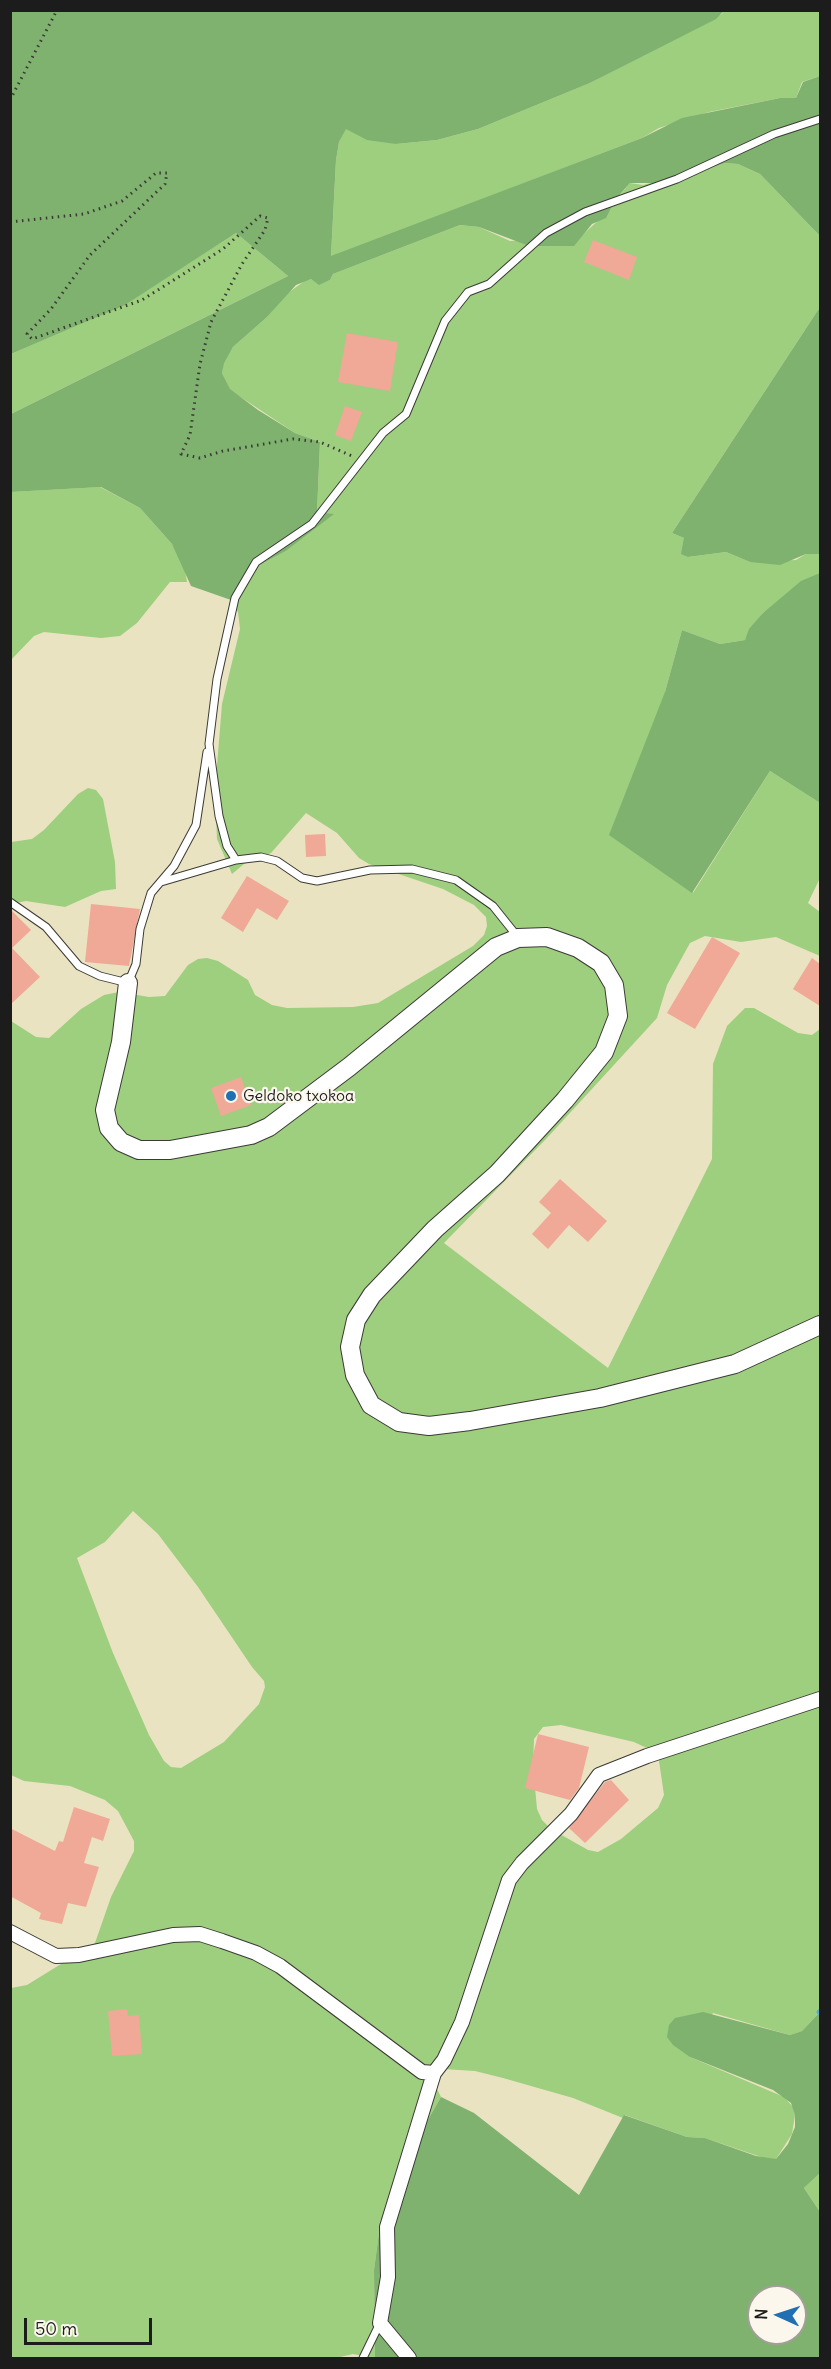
<!DOCTYPE html>
<html>
<head>
<meta charset="utf-8">
<style>
	body { margin:0 }
	#map { position:relative; width:831px; height:2369px; overflow:hidden; background:#e9e3c1; font-family:Delius,sans-serif }
	canvas { display:block }
	.frame { position:absolute; inset:0; border:12px solid #1c1c1c; pointer-events:none }
	.north { position:absolute; left:747px; top:2285px; width:60px; height:60px; box-sizing:border-box; background:#fbf7ec; border:2px solid #a29f99; border-radius:50%; rotate:273deg; font-size:16px; font-weight:700; line-height:24px; text-align:center; color:#1c1c1c }
	.north::after { content:''; display:block; margin:auto; width:21px; height:27px; background:#1f6fb2; clip-path:polygon(50% 0,100% 100%,50% 72%,0 100%) }
	.scale { position:absolute; left:24px; top:2318px; width:128px; height:27px; box-sizing:border-box; border:3px solid #1c1c1c; border-top:0; padding-left:8px; font-size:18px; line-height:21px; white-space:nowrap; color:#1c1c1c; -webkit-text-stroke:4px #fbf7ec; paint-order:stroke }
</style>
</head>
<body>
<div id="map">
<canvas width="831" height="2369"></canvas>
<div class="frame"></div>
<div class="north">N</div>
<div class="scale">50 m</div>
</div>
<script>
const ctx = document.querySelector('canvas').getContext('2d');
ctx.lineJoin = 'round';
function paint(path, color) { ctx.fillStyle = color; ctx.fill(path, 'evenodd'); }
const shape = rows => new Path2D(rows.map(r => 'M' + r).join(''));
function trace(path, color, width, dash) { ctx.strokeStyle = color; ctx.lineWidth = width; ctx.lineCap = dash ? 'butt' : 'round'; ctx.setLineDash(dash || []); ctx.stroke(path); }
function label(font, color, halo, rows, align = 'center') {
  ctx.font = font + ' Delius,sans-serif'; ctx.lineWidth = 4.5; ctx.setLineDash([]); ctx.textBaseline = 'middle'; ctx.strokeStyle = halo; ctx.fillStyle = color; for (const [text, x, y, turn = 0] of rows) {
    ctx.save(); ctx.translate(x, y); ctx.rotate((+turn || 0) * Math.PI / 180); ctx.textAlign = isNaN(turn) ? turn : align; if (halo) ctx.strokeText(text, 0, 0); ctx.fillText(text, 0, 0); ctx.restore();
  }
}
paint(shape([
	[724,11,820,11,820,76,802,82,796,98,780,98,709,112,659,128,642,138,331,257,336,160,339,142,346,128,396,144,437,140,478,129,590,83,722,14],
	[725,163,738,164,760,174,820,236,820,307,672,533,684,538,688,557,726,552,750,562,796,560,806,554,820,554,820,573,763,613,745,640,720,644,682,630,665,692,693,893,770,771,820,803,820,878,808,903,820,912,820,956,776,937,741,942,705,936,690,943,667,985,657,1018,546,1139,444,1243,608,1368,712,1159,713,1064,727,1026,745,1008,754,1008,798,1033,812,1035,820,1029,820,2012,802,2031,790,2035,713,2013,690,2057,784,2097,793,2107,795,2115,792,2134,776,2159,767,2159,705,2138,687,2137,625,2115,623,2118,573,2098,503,2078,475,2071,443,2069,434,2083,441,2097,395,2177,381,2218,374,2270,375,2358,353,2354,336,2358,11,2358,11,1988,27,1985,95,1943,111,1897,134,1851,134,1841,118,1811,105,1800,70,1786,24,1781,11,1775,11,1021,36,1037,49,1038,81,1009,104,995,119,992,149,997,165,996,188,965,198,959,207,958,218,961,248,980,255,995,272,1005,287,1008,353,1007,378,1003,473,946,484,935,487,926,486,917,474,905,443,889,369,864,359,858,337,833,306,813,271,853,244,864,232,874,217,839,215,790,222,704,240,629,238,612,231,600,254,568,286,551,333,514,317,513,320,442,295,433,230,390,222,373,223,363,233,347,266,318,285,295,306,280,311,279,320,284,330,280,333,274,460,225,479,227,510,241,579,238,600,219,630,183,643,185],
	[133,1511,158,1534,198,1587,252,1667,264,1681,265,1687,259,1704,224,1742,181,1768,171,1767,164,1761,149,1735,113,1653,77,1558,105,1542],
	[561,1725,634,1742,651,1750,659,1761,664,1795,658,1808,621,1839,598,1852,588,1850,551,1829,542,1820,537,1809,533,1766,534,1739,543,1727],
	[236,233,288,276,11,414,11,354,124,305],
	[100,487,140,508,172,544,184,564,187,582,170,582,137,623,120,636,101,638,44,632,34,636,11,660,10,492],
	[88,788,96,790,103,799,115,862,116,889,101,891,65,907,26,901,11,904,11,842,32,839,44,830,78,794],
	[820,2173,820,2212,804,2188]
]), '#9dcf7f');
paint(shape([
	[11,11,724,11,716,19,590,83,478,129,437,140,396,144,367,140,346,129,339,142,336,160,331,256,642,138,682,118,780,98,796,98,803,82,820,76,820,236,760,174,738,164,725,163,663,183,630,183,615,200,606,218,592,224,574,246,529,246,479,227,460,225,333,274,330,280,319,285,311,279,296,285,266,318,233,347,224,363,222,373,230,389,258,410,295,433,320,442,317,512,334,514,286,551,254,568,231,600,191,586,172,544,140,508,101,487,11,492,11,414,288,276,236,233,125,305,11,354],
	[820,307,820,554,806,554,780,565,750,562,726,552,688,557,681,554,684,538,672,533],
	[820,573,820,803,770,771,692,893,609,835,665,692,682,630,720,644,745,640,749,629,763,613,801,581],
	[703,2012,790,2035,802,2031,820,2012,820,2173,804,2188,820,2212,820,2358,375,2358,374,2270,381,2218,395,2177,441,2097,474,2113,579,2195,624,2115,687,2137,705,2138,756,2156,776,2159,788,2144,795,2127,795,2115,791,2103,773,2090,690,2057,673,2045,667,2037,669,2025,675,2018],
	[759,2297,795,2297,795,2333,759,2333]
]), '#7eb26e');
trace(shape([
	[819,2012,820,2013]
]), '#59acd5', 5);
paint(shape([
	[593,240,637,257,629,280,584,262],
	[347,333,398,342,390,391,338,382],
	[345,406,362,412,351,441,335,435],
	[325,834,326,856,306,857,305,835],
	[247,876,289,901,277,920,257,908,243,932,221,918],
	[91,904,140,909,129,966,85,962],
	[10,909,31,930,12,948,40,977,10,1005],
	[712,937,740,953,695,1029,667,1013],
	[812,958,820,964,820,1006,793,989],
	[241,1077,251,1105,221,1116,211,1088],
	[560,1179,607,1221,588,1242,569,1225,548,1249,532,1234,551,1213,539,1202],
	[538,1734,589,1747,579,1788,570,1800,525,1788],
	[611,1780,629,1800,585,1843,569,1828,605,1782],
	[74,1807,110,1819,103,1841,92,1837,84,1863,99,1867,86,1907,68,1903,62,1924,39,1919,41,1913,10,1896,10,1828,55,1851,59,1841,63,1842],
	[127,2009,128,2016,139,2015,142,2054,112,2056,108,2011]
]), '#f0a897');
const service = shape([
	[161,882,236,860],
	[10,902,46,927,79,966,100,976,128,983,136,964,140,929,151,893,174,866,196,825,207,752],
	[517,936,493,906,456,880,412,869,370,870,317,881,302,878,277,861,261,857,236,860,227,846,219,816,209,744,217,679,235,598,256,562,312,524,383,433,406,414,445,321,468,292,489,284,546,233,585,212,677,179,774,134,820,119],
	[363,2358,380,2323]
]);
const minor = shape([
	[10,1932,56,1956,79,1955,173,1935,200,1934,222,1941,256,1953,280,1966,422,2072,434,2073,444,2060,462,2022,509,1880,522,1863,571,1814,599,1775,647,1756,820,1699],
	[409,2358,380,2323,388,2277,387,2227,434,2073]
]);
const tertiary = shape([
	[128,983,121,1042,105,1110,109,1128,121,1142,139,1150,170,1150,251,1135,269,1127,349,1067,496,947,518,938,547,937,578,948,601,963,614,985,618,1016,604,1052,565,1100,497,1174,435,1229,372,1295,356,1320,350,1347,355,1375,371,1405,399,1422,429,1426,470,1421,600,1398,735,1364,820,1325]
]);
trace(service, '#3b3a35', 9);
trace(minor, '#3b3a35', 16);
trace(tertiary, '#3b3a35', 20);
trace(shape([
	[10,100,57,10],
	[10,222,84,214,122,201,156,173,167,173,165,184,90,255,51,309,27,334,32,339,142,300,223,249,260,216,268,218,265,230,242,264,211,322,200,364,190,435,181,454,200,458,223,451,293,439,320,442,352,456]
]), '#3b3a35', 3, [1.5, 4.5]);
trace(service, '#fff', 7);
trace(minor, '#fff', 14);
trace(tertiary, '#fff', 18);
for (const [x, y, r, color] of [
	[231,1096,6,"#1f6fb2"]
]) { const dot = new Path2D(); dot.arc(x, y, r, 0, 2 * Math.PI); ctx.fillStyle = color; ctx.fill(dot); trace(dot, '#fbf7ec', 2); }
label('16px', '#1c1c1c', '#fbf7ec', [
	["Geldoko txokoa",243,1096]
], 'left');
</script>
</body>
</html>
